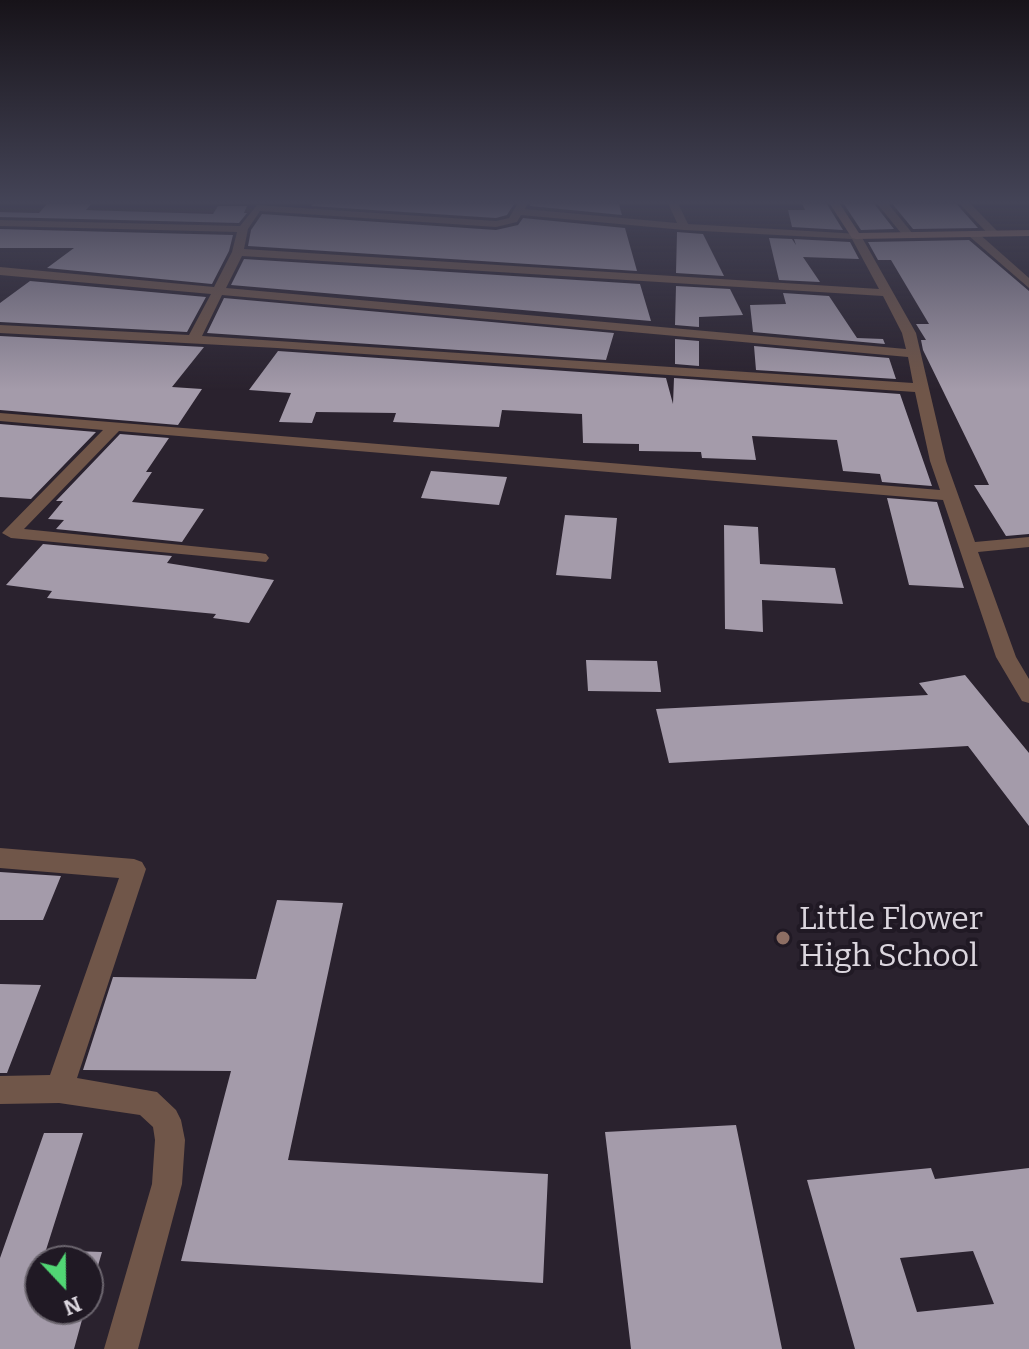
<!DOCTYPE html>
<html>
<head>
<meta charset="utf-8">
<style>
	body { margin:0 }
	#map { position:relative; width:1029px; height:1349px; overflow:hidden; background:#2a222e; font-family:Bitter,serif }
	canvas { display:block }
	.north { position:absolute; left:24px; top:1245px; width:80px; height:80px; box-sizing:border-box; background:#201924; border:2px solid #6b656e; border-radius:50%; rotate:158deg; font-size:22px; font-weight:700; line-height:32px; text-align:center; color:#dbd6de }
	.north::after { content:''; display:block; margin:auto; width:28px; height:36px; background:#51d674; clip-path:polygon(50% 0,100% 100%,50% 72%,0 100%) }
</style>
</head>
<body>
<div id="map">
<canvas width="1029" height="1349"></canvas>
<div class="north">N</div>
</div>
<script>
const ctx = document.querySelector('canvas').getContext('2d');
ctx.lineJoin = 'round';
function paint(path, color) { ctx.fillStyle = color; ctx.fill(path, 'evenodd'); }
const shape = rows => new Path2D(rows.map(r => 'M' + r).join(''));
function trace(path, color, width, dash) { ctx.strokeStyle = color; ctx.lineWidth = width; ctx.lineCap = dash ? 'butt' : 'round'; ctx.setLineDash(dash || []); ctx.stroke(path); }
function label(font, color, halo, rows, align = 'center') {
  ctx.font = font + ' Bitter,serif'; ctx.lineWidth = 8; ctx.setLineDash([]); ctx.textBaseline = 'middle'; ctx.strokeStyle = halo; ctx.fillStyle = color; for (const [text, x, y, turn = 0] of rows) {
    ctx.save(); ctx.translate(x, y); ctx.rotate((+turn || 0) * Math.PI / 180); ctx.textAlign = isNaN(turn) ? turn : align; if (halo) ctx.strokeText(text, 0, 0); ctx.fillText(text, 0, 0); ctx.restore();
  }
}
paint(shape([
	[316,201,516,201,507,215,496,218,311,206],
	[532,201,618,201,622,215,530,206],
	[801,201,825,201,843,230,792,227,788,210,805,210],
	[842,201,872,201,894,229,861,230],
	[890,201,954,201,978,228,913,229],
	[92,203,86,210,213,214,218,206,247,206,244,213,247,213,239,223,0,217,0,212,39,213,47,204],
	[262,214,496,230,518,225,523,218,625,228,637,271,248,246,251,230],
	[0,229,233,235,229,251,212,284,47,268,74,248,0,248],
	[677,232,703,234,724,276,676,273],
	[769,238,792,239,796,245,794,239,850,242,859,259,803,257,820,282,779,280],
	[969,240,1029,291,1029,534,1006,536,974,485,989,485,923,350,921,340,926,340,916,324,929,324,891,260,878,260,868,242],
	[244,259,640,284,651,321,231,285],
	[30,281,206,297,187,332,0,322,0,303],
	[676,286,730,289,743,315,699,317,699,327,675,325],
	[783,293,829,296,857,338,883,339,885,344,753,332,750,305,786,304],
	[224,298,614,333,606,360,207,333],
	[0,336,204,347,172,387,202,389,178,425,0,410],
	[675,339,699,341,699,366,675,364],
	[754,346,889,358,896,379,756,370],
	[278,351,666,378,673,404,674,378,900,394,932,486,882,482,880,474,843,471,837,440,752,436,756,460,702,458,701,452,639,451,639,444,583,443,582,414,502,410,499,427,393,422,396,413,316,412,312,423,279,422,291,393,249,390],
	[0,424,96,432,31,499,0,497],
	[120,434,169,438,146,472,152,472,132,502,204,509,182,542,56,529,64,520,48,519,63,501,56,501],
	[431,471,507,477,499,505,421,498],
	[887,498,937,502,964,588,909,585],
	[565,515,617,518,611,579,556,575],
	[724,525,758,527,760,564,835,568,843,604,762,600,763,632,725,629],
	[43,544,172,556,167,563,274,580,249,623,213,618,216,614,47,598,52,591,6,585],
	[586,660,657,661,661,692,588,691],
	[965,675,1029,753,1029,826,968,746,669,763,656,709,928,695,919,683],
	[0,872,61,876,43,920,0,920],
	[277,900,343,903,288,1160,548,1174,543,1283,181,1261,231,1071,83,1070,113,977,256,979],
	[0,984,41,985,7,1073,0,1073],
	[736,1125,782,1349,631,1349,605,1132],
	[44,1133,83,1133,46,1250,102,1252,88,1300,88,1261,40,1261,40,1309,85,1309,74,1349,0,1349,0,1258],
	[931,1168,935,1179,1029,1168,1029,1349,855,1349,807,1180],
	[973,1251,994,1304,917,1312,900,1258]
]), '#a49baa');
paint(shape([
	[519,201,529,201,525,209,677,223,667,201,677,201,688,224,860,234,916,333,946,461,975,542,1029,537,1029,547,978,552,1016,657,1029,679,1029,703,1022,701,996,657,943,500,119,431,24,529,260,553,266,554,269,558,266,562,11,538,2,533,103,430,0,421,0,413,940,490,930,461,915,392,277,348,0,333,0,325,189,335,211,294,0,275,0,267,214,287,232,252,237,232,0,226,0,220,240,226,257,205,496,221,509,218,519,201],
	[260,211,496,227,517,222,521,215,684,230,852,239,879,289,244,249,248,229,260,211],
	[242,256,883,296,902,333,906,349,226,288,242,256],
	[222,295,908,357,913,383,202,336,222,295],
	[875,201,886,201,913,234,913,238,905,238,875,201],
	[957,201,968,201,998,232,998,236,990,236,957,201],
	[969,232,977,232,1029,278,1029,288,969,236,969,232],
	[0,848,134,859,142,862,146,869,77,1078,157,1092,176,1110,181,1120,185,1140,182,1184,138,1349,104,1349,152,1184,155,1140,153,1127,140,1115,59,1103,0,1104,0,1076,50,1075,119,878,0,868,0,848]
]), '#705649');
paint(shape([
	[828,201,838,201,859,233,1029,230,1029,236,856,239,852,238,828,201]
]), '#9a705c');
const sky = ctx.createLinearGradient(0, 0, 0, 390);
sky.addColorStop(0, '#171319');
sky.addColorStop(0.52, '#444457');
sky.addColorStop(1, '#44445700');
ctx.fillStyle = sky;
ctx.fillRect(0, 0, 1029, 390);
for (const [x, y, r, color] of [
	[783,938,8,"#8d6e63"]
]) { const dot = new Path2D(); dot.arc(x, y, r, 0, 2 * Math.PI); ctx.fillStyle = color; ctx.fill(dot); trace(dot, '#201924', 3); }
label('32px', '#dbd6de', '#201924', [
	["Little Flower",799,920],
	["High School",799,957]
], 'left');
</script>
</body>
</html>
